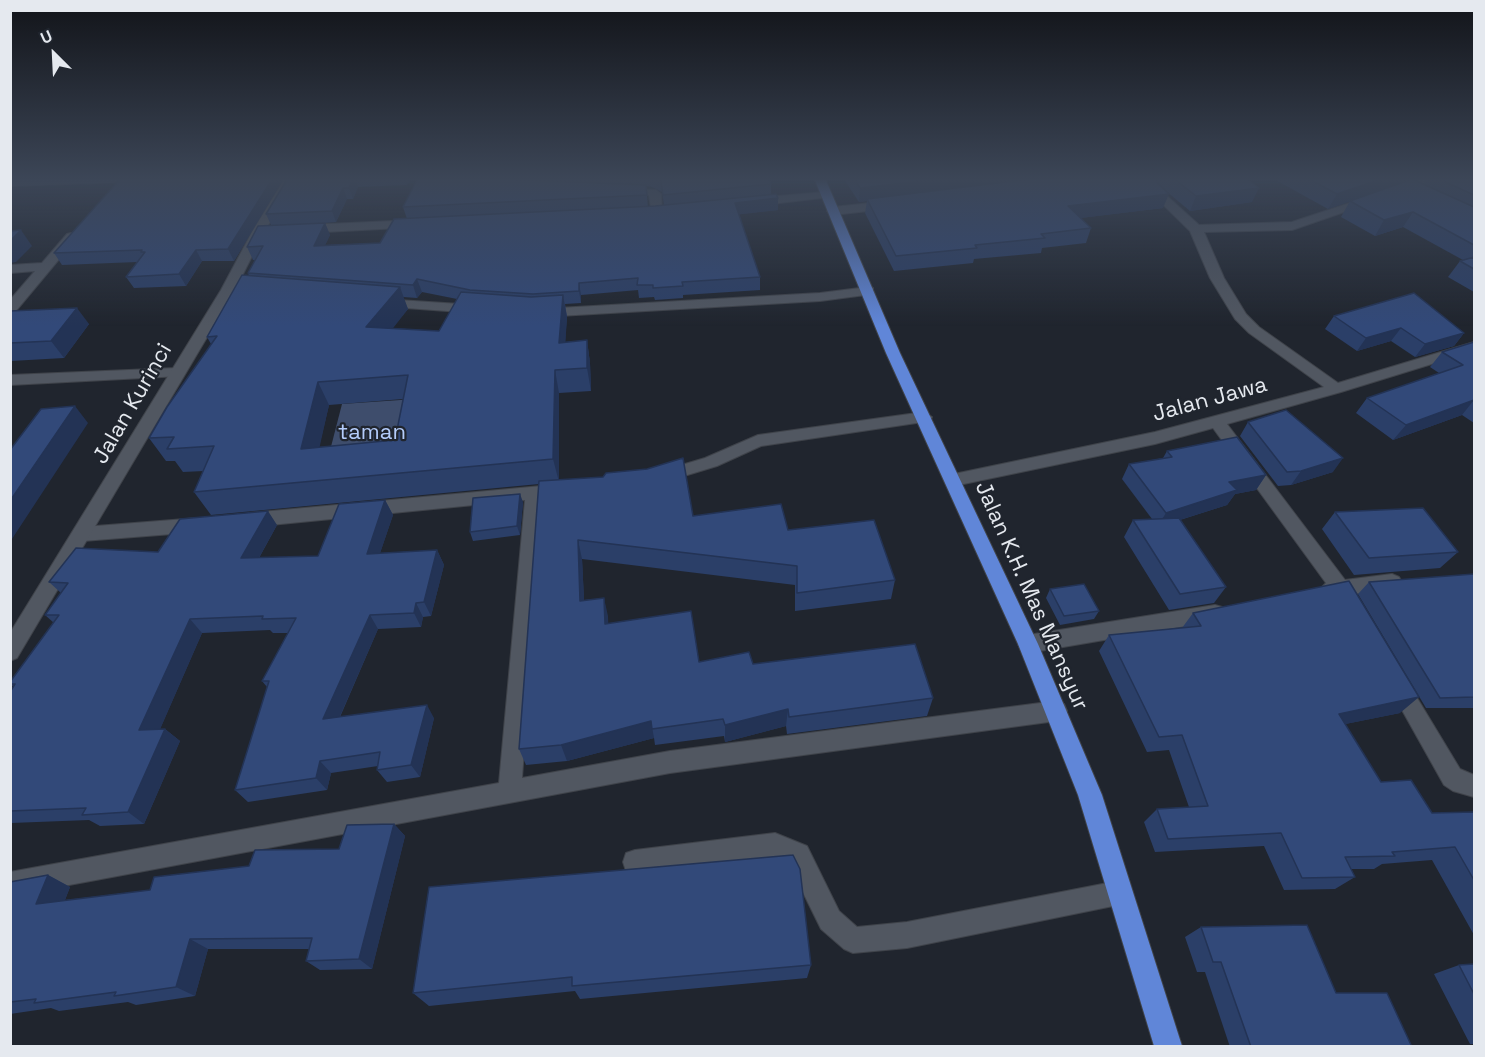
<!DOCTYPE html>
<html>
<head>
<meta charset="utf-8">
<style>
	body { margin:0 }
	#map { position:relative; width:1485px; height:1057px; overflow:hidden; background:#20252e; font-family:"Space Grotesk",sans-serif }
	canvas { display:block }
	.frame { position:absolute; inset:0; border:12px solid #e5e9ef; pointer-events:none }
	.north { position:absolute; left:24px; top:24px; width:60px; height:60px; -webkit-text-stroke:4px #20252e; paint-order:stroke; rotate:336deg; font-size:16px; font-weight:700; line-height:24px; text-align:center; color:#e5e9ef }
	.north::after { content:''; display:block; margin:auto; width:21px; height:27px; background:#e5e9ef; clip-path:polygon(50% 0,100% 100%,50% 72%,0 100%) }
</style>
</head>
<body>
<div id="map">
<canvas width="1485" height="1057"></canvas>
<div class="frame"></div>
<div class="north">U</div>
</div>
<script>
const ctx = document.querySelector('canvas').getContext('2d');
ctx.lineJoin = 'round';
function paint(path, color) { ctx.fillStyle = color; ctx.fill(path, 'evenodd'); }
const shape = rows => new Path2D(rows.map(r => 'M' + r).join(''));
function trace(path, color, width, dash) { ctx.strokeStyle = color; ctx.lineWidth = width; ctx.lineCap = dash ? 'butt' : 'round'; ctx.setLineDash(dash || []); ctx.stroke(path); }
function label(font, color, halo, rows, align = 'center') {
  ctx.font = font + ' "Space Grotesk",sans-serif'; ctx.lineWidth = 4.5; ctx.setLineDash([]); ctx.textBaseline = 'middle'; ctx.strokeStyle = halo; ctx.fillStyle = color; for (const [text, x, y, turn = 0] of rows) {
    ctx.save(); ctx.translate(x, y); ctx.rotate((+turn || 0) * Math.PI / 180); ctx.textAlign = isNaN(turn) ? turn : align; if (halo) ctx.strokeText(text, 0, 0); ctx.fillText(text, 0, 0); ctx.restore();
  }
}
paint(shape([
	[415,399,403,460,325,470,342,404]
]), '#3e4d6c');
const service = shape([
	[775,833,807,846,839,911,857,927,907,922,1118,881,1127,884,1130,893,1127,902,1118,905,907,948,853,953,844,949,821,929,789,864,775,857,635,874,626,871,623,862,626,853,635,850,775,833]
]);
const minor = shape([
	[128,178,127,181,123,182,10,186,10,180,128,178],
	[1136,178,1147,178,1199,225,1292,222,1365,198,1373,198,1373,202,1292,230,1204,232,1224,278,1246,314,1259,327,1338,383,1474,342,1474,351,1341,392,1227,424,1345,580,1392,574,1399,577,1402,582,1399,587,1355,594,1353,602,1346,604,1339,602,1335,596,1323,594,1320,589,1326,583,1213,428,1155,444,954,486,948,484,945,480,948,476,954,474,1155,432,1324,387,1249,333,1235,319,1210,278,1190,231,1136,178],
	[1423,178,1439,178,1402,192,1392,190,1423,178],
	[619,189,656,190,661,194,662,212,652,215,649,195,623,194,619,193,619,189],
	[826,192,830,193,830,197,754,206,748,202,754,198,826,192],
	[890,201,896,205,894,208,833,215,827,211,833,207,890,201],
	[415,220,421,224,419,227,305,233,299,229,305,225,415,220],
	[71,233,75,234,75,240,15,312,10,313,10,300,35,271,10,273,10,265,42,263,67,234,71,233],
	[868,287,873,288,873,294,820,301,541,317,534,313,541,309,820,293,868,287],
	[383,299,475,305,482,309,475,313,378,306,378,300,383,299],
	[176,368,181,370,184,373,181,376,10,385,10,375,176,368],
	[924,412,932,417,930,421,761,446,717,466,661,483,652,477,655,473,705,458,758,435,924,412],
	[563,484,569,486,572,490,569,494,542,498,522,778,670,751,1056,701,1064,704,1067,711,1064,718,1056,721,670,773,10,896,10,872,499,783,525,500,250,527,244,525,241,520,244,515,250,513,563,484],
	[198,518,204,520,207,525,204,530,198,532,83,541,77,539,74,534,77,529,83,527,198,518],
	[1215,605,1222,607,1225,613,1222,619,1215,621,1028,653,1021,650,1018,644,1021,638,1028,635,1215,605],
	[1398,676,1405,678,1460,769,1474,775,1474,797,1453,791,1444,785,1388,685,1391,678,1398,676]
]);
const tertiary = shape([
	[285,178,297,178,264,232,235,290,17,658,10,661,10,633,221,290,252,232,285,178]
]);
const trunk = shape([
	[814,178,825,178,900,353,1038,644,1102,795,1182,1046,1154,1046,1078,795,1018,644,886,353,814,178]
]);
trace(service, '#3f434a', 2);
trace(minor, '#3f434a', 2);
trace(tertiary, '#3f434a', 2);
trace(trunk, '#3f434a', 2);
paint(service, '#515761');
paint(minor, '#515761');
paint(tertiary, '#515761');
paint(trunk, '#6086d8');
paint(shape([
	[284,178,234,261,202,261,186,286,134,288,126,277,137,262,62,265,54,253],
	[288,178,412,178,407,185,358,187,353,199,347,199,336,222,325,223,330,235,325,245,380,243,407,219,403,207,418,178,768,178,771,184,771,194,778,210,739,214,760,277,760,290,683,295,683,298,655,300,654,297,639,298,638,290,581,295,581,303,565,304,567,317,565,342,587,340,590,363,591,391,559,393,559,479,693,516,788,530,895,580,891,599,795,611,795,585,582,559,584,600,604,598,608,623,699,662,753,664,933,698,927,716,787,734,786,726,725,742,724,736,655,745,654,738,567,761,526,765,519,749,539,484,211,515,194,492,204,471,183,472,175,461,166,461,149,438,211,344,207,337,249,276,248,273,256,260,253,260,247,247,271,225,266,214],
	[646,186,652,187,662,192,664,205,648,207],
	[422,292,457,299,439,331,392,328,408,309,403,297,417,298],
	[403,399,395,440,319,447,329,405],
	[843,178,1246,178,1252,202,1190,211,1166,191,1163,208,1080,218,1091,228,1086,243,1042,248,1041,253,974,259,973,263,894,271,865,213,867,201,859,202],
	[1272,178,1417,178,1328,209],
	[1427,178,1474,178,1474,292,1448,277,1460,261,1463,260,1403,227,1375,236,1341,217,1350,201,1423,184],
	[10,311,89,324,64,358,11,361],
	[1334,316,1464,333,1454,346,1415,357,1391,341,1357,351,1325,329],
	[1474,342,1474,423,1462,415,1393,440,1356,413,1367,398,1439,373,1430,367,1442,352],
	[1248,422,1333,472,1291,485,1278,486,1240,436],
	[1167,451,1266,475,1256,490,1235,494,1227,505,1180,520,1226,587,1214,603,1169,610,1124,537,1133,520,1152,519,1122,479,1129,464,1163,458],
	[385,500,393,515,380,553,437,550,444,565,431,616,423,617,421,627,378,629,340,717,434,718,420,777,387,782,377,770,378,766,331,773,327,790,248,802,235,790,267,687,262,681,289,633,273,633,270,630,202,633,160,729,165,729,180,741,144,824,100,826,89,820,11,823,10,824,10,692,14,687,10,684,10,682,54,623,45,615,61,593,49,582,158,552,277,525,259,558,318,556],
	[523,502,520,535,473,541,470,532],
	[1335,512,1458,552,1440,568,1354,575,1322,529],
	[1474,574,1474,708,1426,708,1358,594,1369,582],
	[1050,589,1099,611,1094,619,1060,625,1046,598],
	[1193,613,1400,713,1345,724,1381,782,1432,813,1474,812,1474,935,1432,860,1382,864,1374,869,1351,869,1355,877,1335,889,1284,890,1264,846,1155,852,1144,822,1157,809,1189,807,1169,750,1147,752,1099,651,1109,635,1182,628],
	[394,824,405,836,372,969,320,970,306,961,309,949,208,949,195,996,136,1005,128,1002,59,1011,51,1008,10,1014,10,882,48,875,70,887,65,900,150,890,249,866,339,849],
	[800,869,811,965,807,978,580,999,575,991,429,1006,413,993],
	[1201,927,1336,993,1412,1047,1230,1047,1205,972,1197,972,1185,937],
	[1474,964,1474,1044,1470,1044,1434,974,1459,965]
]), '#2b3f68');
paint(shape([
	[273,178,284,178,234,261,228,249],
	[353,178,355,178,358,187,353,199,349,188],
	[404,178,412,178,407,185],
	[947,178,1063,178,867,199,867,201,859,202,860,188],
	[1384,178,1417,178,1328,209,1337,194],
	[343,188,347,199,336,222,332,211],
	[1259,188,1252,202,1190,211,1196,196],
	[1169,194,1163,208,1064,220,1068,206],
	[778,198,778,210,735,215,735,203],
	[1413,212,1403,227,1375,236,1384,220],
	[325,223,330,235,319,258,314,246],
	[21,230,32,246,16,262,10,263,10,241],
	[196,250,202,261,186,286,179,274],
	[417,279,422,292,417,298,413,285],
	[579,283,581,295,581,303,579,291],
	[400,287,408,309,376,350,366,327],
	[563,295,567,317,564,365,559,343],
	[77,308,89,324,64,358,51,341],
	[1401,328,1391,341,1357,351,1366,338],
	[1464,333,1454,346,1415,357,1425,344],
	[587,340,590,363,591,391,587,368],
	[555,370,559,393,559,482,553,459],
	[318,382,329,405,314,472,301,449],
	[1474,400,1462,415,1393,440,1406,425],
	[75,406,88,423,10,542,10,501],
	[1343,458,1333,472,1291,485,1301,471],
	[1266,475,1256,490,1235,494,1227,505,1157,527,1166,513,1229,482],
	[520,494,523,502,520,535,517,526],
	[385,500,393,515,375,568,367,554],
	[268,511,277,525,251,572,241,558],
	[578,540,582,559,585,619,580,601],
	[437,550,444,565,431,616,424,602],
	[604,598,608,616,609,642,605,624],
	[416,603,423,617,421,627,414,613],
	[370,615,378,629,333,732,323,719],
	[190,619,202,633,154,743,139,730],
	[1419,697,1400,713,1321,729,1339,714],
	[427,705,434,718,420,777,411,765],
	[788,709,786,726,725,742,725,725],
	[651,721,654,738,567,761,561,745],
	[165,729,180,741,144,824,128,812],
	[320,761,331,773,327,790,316,778],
	[394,824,405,836,372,969,359,959],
	[48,875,70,887,59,915,36,904],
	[190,939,208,949,195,996,176,987]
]), '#233355');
const building = shape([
	[121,178,273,178,228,249,196,250,179,274,126,277,145,252,141,252,142,250,54,253,121,178],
	[288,178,353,178,349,188,343,188,332,211,266,214,288,178],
	[418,178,479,178,646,185,647,195,403,207,418,178],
	[654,178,768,178,771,184,663,195,661,181,654,178],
	[854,178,947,178,860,188,854,178],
	[1038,178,1152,178,1169,194,1068,206,1091,228,1041,234,1045,238,975,245,977,248,896,256,867,199,1038,178],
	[1173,178,1246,178,1259,188,1196,196,1173,178],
	[1307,178,1384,178,1337,194,1307,178],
	[1437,178,1474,178,1474,195,1437,178],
	[1412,179,1474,207,1474,245,1413,212,1384,220,1350,201,1412,179],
	[776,194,778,198,735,203,760,277,682,282,683,286,653,288,653,285,637,285,638,278,579,283,579,291,533,294,470,290,417,279,413,285,248,273,263,246,247,247,258,226,325,223,314,246,380,243,394,219,655,206,776,194],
	[21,230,10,241,10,231,21,230],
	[1474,257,1474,269,1460,261,1474,257],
	[242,275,400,287,366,327,439,331,461,292,531,297,563,295,559,343,587,340,587,368,555,370,553,459,194,492,214,446,167,449,174,437,149,438,167,407,217,336,207,337,242,275],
	[408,375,395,440,301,449,318,382,408,375],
	[1414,293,1464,333,1425,344,1401,328,1366,338,1334,316,1414,293],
	[77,308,51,341,10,343,10,311,77,308],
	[1474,342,1474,400,1406,425,1367,398,1463,365,1442,352,1474,342],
	[75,406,10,501,10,450,41,409,75,406],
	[1286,410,1343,458,1301,471,1287,472,1248,422,1286,410],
	[1237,437,1266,475,1229,482,1237,490,1166,513,1129,464,1172,457,1167,451,1237,437],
	[683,458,693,516,781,504,788,530,874,520,895,580,797,593,797,566,578,540,580,601,604,598,605,624,691,611,699,662,749,652,753,664,915,644,933,698,789,717,788,709,725,725,723,719,652,729,651,721,561,745,519,749,539,481,603,477,606,473,647,469,683,458],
	[520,494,517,526,470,532,473,498,520,494],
	[385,500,367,554,437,550,424,602,416,603,414,613,370,615,323,719,427,705,411,765,377,770,380,752,320,761,316,778,235,790,269,681,262,681,296,618,262,619,263,616,190,619,139,730,165,729,128,812,82,815,86,808,10,811,10,692,15,684,10,684,10,682,59,615,45,615,68,583,49,582,76,548,158,552,180,519,268,511,241,558,318,556,339,504,385,500],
	[1423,508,1458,552,1369,558,1335,512,1423,508],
	[1179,518,1226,587,1180,594,1133,520,1179,518],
	[1474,574,1474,697,1440,698,1369,582,1474,574],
	[1349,581,1419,697,1339,714,1381,782,1411,780,1432,813,1474,812,1474,880,1455,847,1392,852,1395,856,1345,857,1355,877,1302,878,1281,833,1168,839,1157,809,1208,806,1182,735,1159,737,1109,635,1201,626,1193,613,1349,581],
	[1084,584,1099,611,1064,616,1050,589,1084,584],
	[394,824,359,959,306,961,312,938,190,939,176,987,114,996,116,992,34,1003,36,999,10,1002,10,882,48,875,36,904,150,890,154,877,249,866,255,850,339,849,347,825,394,824],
	[793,855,800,869,811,965,572,986,572,977,413,993,429,887,793,855],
	[1307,925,1336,993,1387,993,1412,1047,1251,1047,1221,962,1213,962,1201,927,1307,925],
	[1474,964,1474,994,1459,965,1474,964]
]);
paint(building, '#324979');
trace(building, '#233355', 1.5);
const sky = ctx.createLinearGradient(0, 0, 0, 326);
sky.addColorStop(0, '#121419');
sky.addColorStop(0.55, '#3c4657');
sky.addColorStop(1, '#3c465700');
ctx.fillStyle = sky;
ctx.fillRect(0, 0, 1485, 326);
label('22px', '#e5e9ef', '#20252e', [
	["Jalan Jawa",1210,400,-15],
	["Jalan Kurinci",133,404,-60],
	["Jalan K.H. Mas Mansyur",1031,596,66]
]);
label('22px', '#b4ccfa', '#20252e', [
	["taman",372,433]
]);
</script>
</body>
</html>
